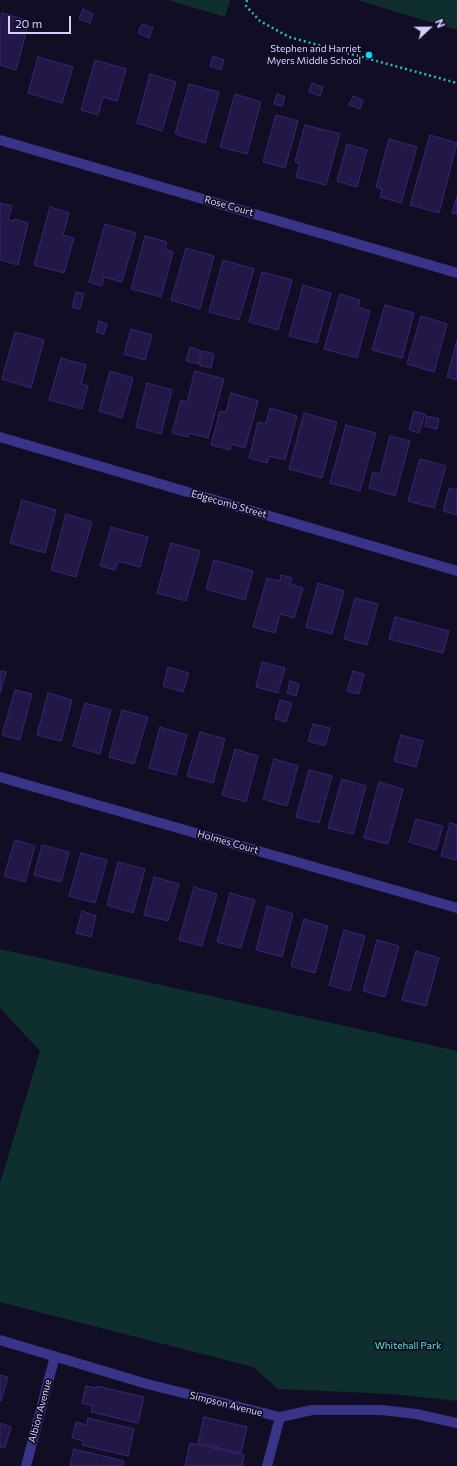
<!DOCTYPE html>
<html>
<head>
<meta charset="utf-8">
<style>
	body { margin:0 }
	#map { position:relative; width:457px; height:1466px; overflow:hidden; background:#110d25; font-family:Commissioner,sans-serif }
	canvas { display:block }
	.north { position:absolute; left:409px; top:8px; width:40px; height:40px; -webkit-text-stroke:3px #110d25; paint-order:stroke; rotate:68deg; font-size:11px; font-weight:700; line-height:16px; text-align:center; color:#d7d0ff }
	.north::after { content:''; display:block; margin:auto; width:14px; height:18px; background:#d7d0ff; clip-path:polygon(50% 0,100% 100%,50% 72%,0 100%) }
	.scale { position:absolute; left:8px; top:16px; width:63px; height:18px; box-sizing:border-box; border:2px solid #d7d0ff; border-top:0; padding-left:5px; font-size:12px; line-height:14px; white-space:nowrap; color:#d7d0ff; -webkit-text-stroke:3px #110d25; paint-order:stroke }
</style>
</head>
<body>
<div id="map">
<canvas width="457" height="1466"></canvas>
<div class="north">N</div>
<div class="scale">20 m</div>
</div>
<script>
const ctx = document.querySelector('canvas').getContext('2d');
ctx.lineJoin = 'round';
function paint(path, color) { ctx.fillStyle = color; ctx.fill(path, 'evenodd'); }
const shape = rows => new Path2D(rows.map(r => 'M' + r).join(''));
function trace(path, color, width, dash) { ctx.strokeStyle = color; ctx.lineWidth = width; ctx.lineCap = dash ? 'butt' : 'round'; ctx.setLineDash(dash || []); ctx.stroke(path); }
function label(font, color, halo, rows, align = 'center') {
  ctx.font = font + ' Commissioner,sans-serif'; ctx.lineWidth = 3.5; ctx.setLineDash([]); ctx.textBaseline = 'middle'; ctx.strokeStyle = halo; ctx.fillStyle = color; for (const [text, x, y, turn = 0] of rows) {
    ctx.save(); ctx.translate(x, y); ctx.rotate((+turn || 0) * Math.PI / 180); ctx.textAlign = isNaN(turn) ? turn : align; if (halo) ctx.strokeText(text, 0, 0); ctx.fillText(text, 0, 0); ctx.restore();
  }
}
paint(shape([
	[168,0,230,0,225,17],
	[357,0,457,0,457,30],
	[0,949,457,1051,457,1401,393,1394,278,1389,253,1367,0,1302,0,1183,40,1051,0,1008]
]), '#0f2f2f');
const building = shape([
	[83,9,93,14,90,23,79,19,83,9],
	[2,13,29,21,16,70,0,65,0,22,2,13],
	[142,24,153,28,149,38,138,33,142,24],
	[213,56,224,60,221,70,210,66,213,56],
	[38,57,73,67,62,103,28,93,38,57],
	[95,60,126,69,117,101,103,97,98,115,81,110,95,60],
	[150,74,176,82,162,131,137,123,150,74],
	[312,83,323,87,320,96,309,92,312,83],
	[189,84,219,92,205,143,175,134,189,84],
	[235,94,261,102,247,154,220,147,235,94],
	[277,94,285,97,282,106,274,104,277,94],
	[353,96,363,100,360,109,349,105,353,96],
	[276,115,298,121,285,168,263,162,276,115],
	[305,125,340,134,326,185,296,177,300,163,295,162,305,125],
	[430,135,457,143,439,213,410,205,430,135],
	[389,139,417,147,401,203,380,197,382,189,376,187,389,139],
	[347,144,367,150,357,187,337,181,347,144],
	[457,196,457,214,452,213,457,196],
	[0,203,12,206,8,220,14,221,15,219,28,223,18,265,0,260,0,203],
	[50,207,69,213,63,235,74,238,64,273,34,265,50,207],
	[105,224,136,233,122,282,104,277,102,286,89,282,105,224],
	[145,236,167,242,165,249,173,252,161,297,131,289,145,236],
	[186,248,214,256,200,309,171,300,186,248],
	[223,260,254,269,239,320,209,312,223,260],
	[262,272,292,280,278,330,249,322,262,272],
	[303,285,331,293,317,343,289,336,303,285],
	[76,292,84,294,80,309,72,307,76,292],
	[340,294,360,300,358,307,370,311,357,358,324,349,340,294],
	[385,305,414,313,402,358,372,350,385,305],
	[421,316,447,324,434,372,407,364,421,316],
	[99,321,107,324,104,334,96,332,99,321],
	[131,329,152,335,145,360,124,354,131,329],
	[15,332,44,340,31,388,2,379,15,332],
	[457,340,457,380,447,377,457,340],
	[190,347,201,351,198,364,186,361,190,347],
	[203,351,214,354,211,368,199,365,203,351],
	[61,358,86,365,81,384,88,386,82,409,49,400,61,358],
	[110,371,133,378,122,418,99,411,110,371],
	[195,371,224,379,208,438,189,433,188,437,172,433,181,400,187,402,195,371],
	[147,383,172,390,161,434,136,427,147,383],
	[231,393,258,401,245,448,231,444,230,450,211,445,220,411,226,412,231,393],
	[270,408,297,416,285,460,269,456,267,463,249,458,258,422,266,424,270,408],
	[414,411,425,414,419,433,409,430,414,411],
	[304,413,337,422,322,478,289,469,304,413],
	[427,416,439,419,437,429,425,426,427,416],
	[346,425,376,433,360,491,330,483,346,425],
	[390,436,410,441,395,496,369,488,373,472,380,474,390,436],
	[420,459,446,466,434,508,408,501,420,459],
	[449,488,457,490,457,515,443,511,449,488],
	[22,500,56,510,45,553,10,543,22,500],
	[66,514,92,522,76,577,51,570,66,514],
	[111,527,148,537,140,567,118,561,115,570,100,566,111,527],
	[171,543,200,551,186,601,157,593,171,543],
	[214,560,253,571,245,600,206,589,214,560],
	[281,575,292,578,290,584,303,588,294,618,280,614,275,633,253,627,267,578,280,581,281,575],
	[318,583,344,591,332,634,306,627,318,583],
	[355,598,378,604,367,645,344,639,355,598],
	[395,617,449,631,443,653,389,639,395,617],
	[262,662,285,668,278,693,256,687,262,662],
	[168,667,189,673,183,692,163,686,168,667],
	[0,671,6,672,0,693,0,671],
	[353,671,364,674,359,694,347,691,353,671],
	[290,681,299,684,296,696,287,693,290,681],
	[15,690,32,694,20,740,2,735,15,690],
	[48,693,72,700,61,741,37,735,48,693],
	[280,700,292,703,286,722,275,719,280,700],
	[85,703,111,710,100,754,73,746,85,703],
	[122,710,148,717,134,764,109,757,122,710],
	[313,724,330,728,325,746,308,741,313,724],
	[160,727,187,735,176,775,149,768,160,727],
	[200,732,225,739,213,783,187,776,200,732],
	[401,735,423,741,416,767,394,761,401,735],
	[235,749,258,756,246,802,222,795,235,749],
	[274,759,298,766,287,806,263,799,274,759],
	[309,770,332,776,319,823,296,817,309,770],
	[342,779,366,786,353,834,328,828,342,779],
	[379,782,403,789,388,844,364,838,379,782],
	[416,819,443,826,436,850,409,842,416,819],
	[450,823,457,825,457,860,441,856,450,823],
	[15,840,35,846,25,882,4,876,15,840],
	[42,845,69,852,61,882,34,875,42,845],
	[81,853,107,860,95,903,69,896,81,853],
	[118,862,145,869,133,913,107,905,118,862],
	[154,877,179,884,168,921,144,915,154,877],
	[194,887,217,894,202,946,179,940,194,887],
	[230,893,255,900,241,948,217,942,230,893],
	[267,906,293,914,282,957,256,950,267,906],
	[82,911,96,916,91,937,76,933,82,911],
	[304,919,328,926,315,973,291,966,304,919],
	[344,930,365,936,350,991,329,985,344,930],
	[377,940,399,946,385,997,363,991,377,940],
	[416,951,439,958,426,1006,402,1000,416,951],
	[0,1375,8,1377,1,1401,0,1400,0,1375],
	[86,1386,97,1388,97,1386,144,1397,138,1423,91,1412,93,1406,82,1403,86,1386],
	[204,1417,247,1427,241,1453,198,1443,204,1417],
	[88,1418,134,1429,128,1456,82,1445,83,1441,72,1438,76,1422,87,1425,88,1418],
	[0,1423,11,1427,5,1448,0,1447,0,1423],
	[190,1443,244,1455,242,1466,185,1466,190,1443],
	[74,1449,124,1461,123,1466,70,1466,74,1449]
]);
paint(building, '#221747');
trace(building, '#382875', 1);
trace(shape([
	[247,0,246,6,260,21,289,37,457,83]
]), '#25beb8', 2.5, [2, 3]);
trace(shape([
	[0,140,457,273],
	[0,437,457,571],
	[0,777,457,908],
	[0,1340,147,1384,280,1417,312,1410,382,1410,416,1414,457,1423],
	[26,1466,55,1356],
	[267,1466,280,1417]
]), '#393487', 10);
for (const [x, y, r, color] of [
	[369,55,4,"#00ddfb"]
]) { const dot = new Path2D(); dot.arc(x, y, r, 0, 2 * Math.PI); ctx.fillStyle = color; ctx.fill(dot); trace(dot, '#110d25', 1.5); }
label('10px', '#d7d0ff', '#110d25', [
	["Stephen and Harriet",361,49],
	["Myers Middle School",361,61]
], 'right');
label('10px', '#d7d0ff', '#110d25', [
	["Rose Court",229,206,16],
	["Edgecomb Street",229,504,16],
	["Holmes Court",228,842,16],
	["Simpson Avenue",226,1404,14],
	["Albion Avenue",40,1411,-75]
]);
label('10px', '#53e8c6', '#110d25', [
	["Whitehall Park",408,1346]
]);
</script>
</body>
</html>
